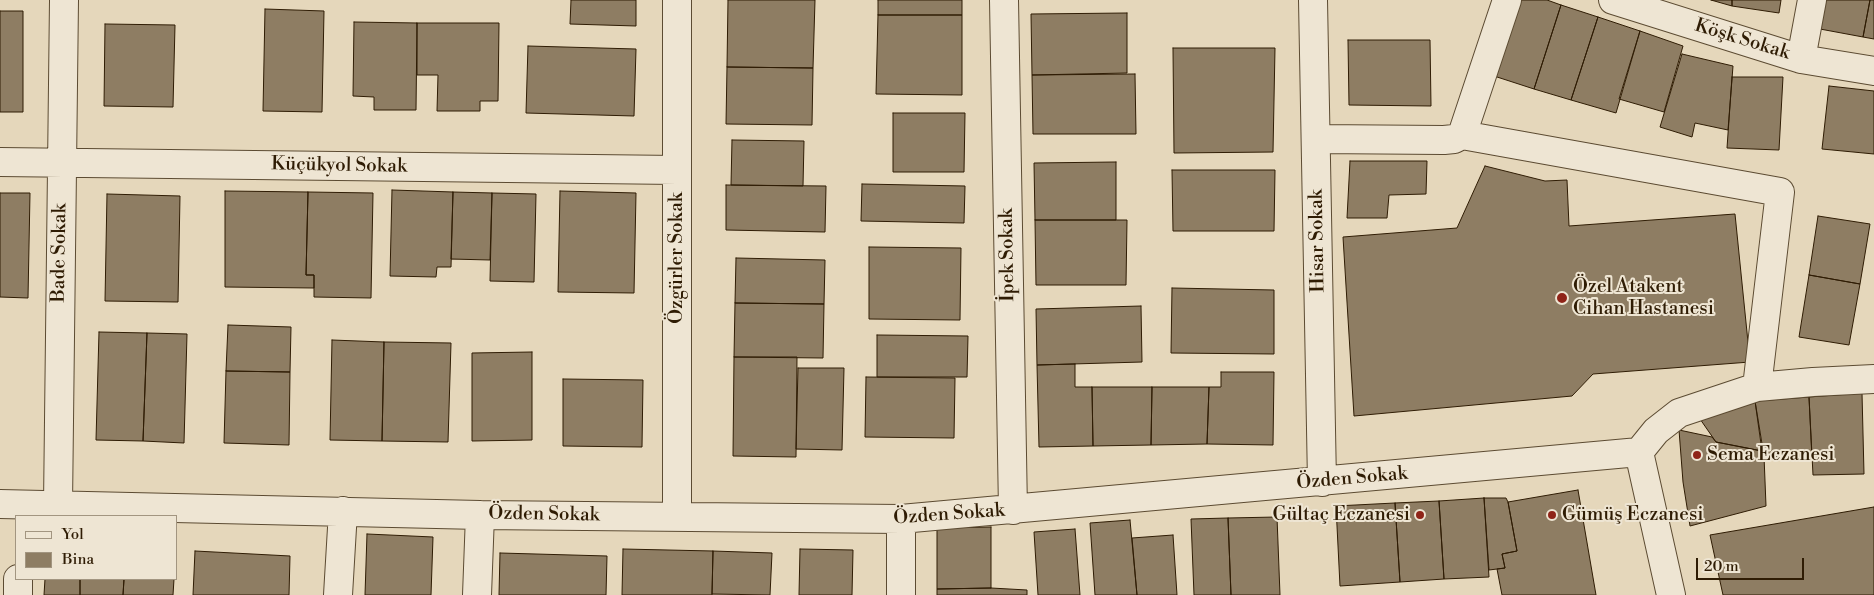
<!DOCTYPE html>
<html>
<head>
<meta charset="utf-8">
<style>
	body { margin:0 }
	#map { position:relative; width:1874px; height:595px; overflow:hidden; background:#e5d7bb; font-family:"Libre Bodoni",serif }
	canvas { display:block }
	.legend { position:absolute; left:15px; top:515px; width:162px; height:65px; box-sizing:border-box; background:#eee5d3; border:1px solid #a29580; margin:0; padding:6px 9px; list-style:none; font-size:15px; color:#2f1c04 }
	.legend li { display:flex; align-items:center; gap:10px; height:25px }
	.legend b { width:25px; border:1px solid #a29580 }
	.scale { position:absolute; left:1696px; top:558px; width:108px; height:22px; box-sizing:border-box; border:2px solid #2f1c04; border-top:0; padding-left:6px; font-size:15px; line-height:18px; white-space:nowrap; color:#2f1c04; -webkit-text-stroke:4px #eee5d3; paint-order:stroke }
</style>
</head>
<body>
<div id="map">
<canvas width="1874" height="595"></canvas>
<ul class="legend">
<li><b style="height:6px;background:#eee5d3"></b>Yol</li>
<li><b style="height:14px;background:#8e7d63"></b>Bina</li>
</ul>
<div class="scale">20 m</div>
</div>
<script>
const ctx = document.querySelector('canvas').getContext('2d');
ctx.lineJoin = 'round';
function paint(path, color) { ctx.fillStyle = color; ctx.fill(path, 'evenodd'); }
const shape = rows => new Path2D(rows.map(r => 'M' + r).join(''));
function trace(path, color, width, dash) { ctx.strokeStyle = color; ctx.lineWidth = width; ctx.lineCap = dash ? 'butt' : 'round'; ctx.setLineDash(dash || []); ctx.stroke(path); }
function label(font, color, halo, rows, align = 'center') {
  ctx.font = font + ' "Libre Bodoni",serif'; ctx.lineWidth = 4; ctx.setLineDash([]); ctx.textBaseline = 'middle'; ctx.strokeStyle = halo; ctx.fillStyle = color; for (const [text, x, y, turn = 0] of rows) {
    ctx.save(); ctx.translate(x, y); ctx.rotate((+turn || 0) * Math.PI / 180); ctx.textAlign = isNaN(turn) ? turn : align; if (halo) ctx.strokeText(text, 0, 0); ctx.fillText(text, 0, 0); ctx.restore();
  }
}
const building = shape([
	[571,0,636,0,636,26,570,24,571,0],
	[728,0,815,0,813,68,727,67,728,0],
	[878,0,962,0,962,15,878,15,878,0],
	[1517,0,1547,0,1561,5,1534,89,1494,76,1517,0],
	[1711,0,1732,0,1732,6,1711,0],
	[1732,0,1781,0,1779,13,1732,6,1732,0],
	[1826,0,1870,0,1863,37,1820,29,1826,0],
	[1870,0,1874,0,1874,39,1863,37,1870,0],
	[1561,5,1598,17,1571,100,1534,89,1561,5],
	[265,9,324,11,322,112,263,111,265,9],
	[0,11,23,11,23,112,0,112,0,11],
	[1127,13,1127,73,1032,75,1031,14,1127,13],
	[878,15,962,15,962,95,876,94,878,15],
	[1598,17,1640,31,1616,113,1571,100,1598,17],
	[354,22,417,23,416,110,374,110,374,97,353,96,354,22],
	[417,23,499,23,498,101,480,101,480,111,437,111,438,75,417,75,417,23],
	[105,24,175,25,173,107,104,106,105,24],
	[1640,31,1683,46,1664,112,1619,99,1640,31],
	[1348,40,1430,40,1431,106,1349,105,1348,40],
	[528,46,636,49,634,116,526,113,528,46],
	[1173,48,1275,48,1273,152,1174,153,1173,48],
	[1682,54,1733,66,1728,130,1695,123,1692,137,1660,127,1682,54],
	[727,67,813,68,812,125,726,124,727,67],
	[1135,74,1136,134,1033,134,1032,75,1135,74],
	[1732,77,1783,77,1779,150,1727,148,1732,77],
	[1829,86,1874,91,1874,154,1822,149,1829,86],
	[893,113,965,113,964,172,893,172,893,113],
	[732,140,804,141,803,186,731,185,732,140],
	[1350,161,1427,161,1426,194,1389,195,1387,218,1347,218,1350,161],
	[1116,162,1116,220,1035,220,1034,163,1116,162],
	[1485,166,1545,181,1567,180,1569,226,1735,214,1750,362,1593,374,1572,396,1354,416,1343,237,1457,228,1485,166],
	[1172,170,1275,170,1274,231,1173,231,1172,170],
	[862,184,965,186,964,223,861,221,862,184],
	[726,185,826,186,825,232,726,230,726,185],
	[392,190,453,192,451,267,437,267,436,277,390,276,392,190],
	[225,191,308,192,306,275,314,275,314,288,225,287,225,191],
	[560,191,636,193,634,293,558,292,560,191],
	[308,192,373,193,371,298,314,297,314,275,306,275,308,192],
	[453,192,492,193,490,260,451,259,453,192],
	[0,193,30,193,28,298,0,297,0,193],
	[492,193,536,194,534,282,490,281,492,193],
	[107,194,180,196,178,302,105,301,107,194],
	[1818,216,1870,224,1860,284,1809,275,1818,216],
	[1035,220,1127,220,1126,285,1036,285,1035,220],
	[869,247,961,248,960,320,869,319,869,247],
	[736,258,825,260,824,304,735,303,736,258],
	[1809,275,1860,284,1849,345,1799,337,1809,275],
	[1172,288,1274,290,1274,354,1171,353,1172,288],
	[735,303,824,304,823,358,734,357,735,303],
	[1141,306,1142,362,1037,365,1036,309,1141,306],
	[228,325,291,327,290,372,226,371,228,325],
	[99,332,147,333,143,441,96,440,99,332],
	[147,333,187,334,184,443,143,441,147,333],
	[877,335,968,336,967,377,877,377,877,335],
	[332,340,384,342,382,441,330,440,332,340],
	[384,342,451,343,448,442,382,441,384,342],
	[532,352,532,440,472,441,472,353,532,352],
	[734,357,797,357,796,457,733,456,734,357],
	[1075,364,1075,387,1092,387,1093,446,1039,447,1037,365,1075,364],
	[798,368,844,368,842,450,796,449,798,368],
	[226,371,290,372,289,445,224,443,226,371],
	[1221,372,1274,372,1273,445,1207,444,1209,387,1221,387,1221,372],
	[866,377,955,378,954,438,865,437,866,377],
	[563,379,643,380,642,447,563,446,563,379],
	[1092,387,1152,387,1151,445,1093,446,1092,387],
	[1152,387,1209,387,1207,444,1151,445,1152,387],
	[1862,393,1864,474,1813,475,1809,397,1862,393],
	[1809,397,1812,459,1764,456,1755,401,1809,397],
	[1755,401,1762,451,1716,442,1700,419,1755,401],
	[1679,430,1712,437,1716,442,1762,451,1764,456,1766,506,1690,526,1683,482,1679,430],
	[1578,490,1596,595,1502,595,1497,569,1505,568,1502,554,1517,551,1508,502,1578,490],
	[1484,498,1489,577,1444,579,1439,501,1484,498],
	[1484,498,1506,498,1508,502,1517,551,1502,554,1505,568,1489,570,1484,498],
	[1439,501,1444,579,1400,582,1395,503,1439,501],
	[1395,503,1400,582,1340,586,1336,506,1395,503],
	[1874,507,1874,595,1723,595,1710,535,1874,507],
	[1277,517,1280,595,1231,595,1228,518,1277,517],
	[1228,518,1231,595,1194,595,1191,519,1228,518],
	[1130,520,1137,595,1095,595,1090,523,1130,520],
	[991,527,991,588,937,589,937,528,991,527],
	[1075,529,1080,595,1038,595,1034,532,1075,529],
	[367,534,433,537,431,595,365,595,367,534],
	[1173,535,1177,595,1137,595,1132,538,1173,535],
	[623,549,713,551,712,595,622,595,623,549],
	[800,549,853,550,852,595,799,595,800,549],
	[195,551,290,556,289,595,193,595,195,551],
	[713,551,772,553,770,595,712,594,713,551],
	[500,553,607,556,606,595,499,595,500,553],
	[45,579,80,579,80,595,44,595,45,579],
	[80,579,124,579,123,595,80,595,80,579],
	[124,579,174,579,173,595,123,595,124,579],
	[991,588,1027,590,1027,595,937,595,937,589,991,588]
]);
paint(building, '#8e7d63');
trace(building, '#2f1c04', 1);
const minor = shape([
	[677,0,677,517],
	[1004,0,1013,510],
	[1313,0,1322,482],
	[1613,0,1801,59,1874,71],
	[1801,59,1812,0],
	[1462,135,1780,192,1757,387],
	[1316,139,1444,140,1454,139,1462,135,1507,0],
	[0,162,677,170],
	[1639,452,1671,595],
	[0,504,480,515,901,519,1639,452,1656,431,1679,413,1757,387,1813,382,1874,379],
	[58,505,64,0],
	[18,595,18,579],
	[338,595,343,511],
	[477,595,480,515],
	[901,595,901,519]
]);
trace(minor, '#5c4b32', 30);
trace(minor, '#eee5d3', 28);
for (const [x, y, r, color] of [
	[1562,298,6,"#8f2418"],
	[1697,455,5,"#8f2418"],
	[1420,515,5,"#8f2418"],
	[1552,515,5,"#8f2418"]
]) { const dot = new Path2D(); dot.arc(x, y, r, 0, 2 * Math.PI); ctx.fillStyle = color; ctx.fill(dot); trace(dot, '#eee5d3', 2); }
label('19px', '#2f1c04', '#eee5d3', [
	["Köşk Sokak",1742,40,17],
	["Küçükyol Sokak",339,166,1],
	["Hisar Sokak",1318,241,-91],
	["Bade Sokak",60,253,-89],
	["İpek Sokak",1008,255,-91],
	["Özgürler Sokak",677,258,-90],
	["Özden Sokak",1352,479,-5],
	["Özden Sokak",544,515,1],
	["Özden Sokak",949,515,-4]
]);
label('19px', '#2f1c04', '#eee5d3', [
	["Özel Atakent",1573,287],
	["Cihan Hastanesi",1573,309],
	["Sema Eczanesi",1707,455],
	["Gültaç Eczanesi",1410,515,"right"],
	["Gümüş Eczanesi",1562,515]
], 'left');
</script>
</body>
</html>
